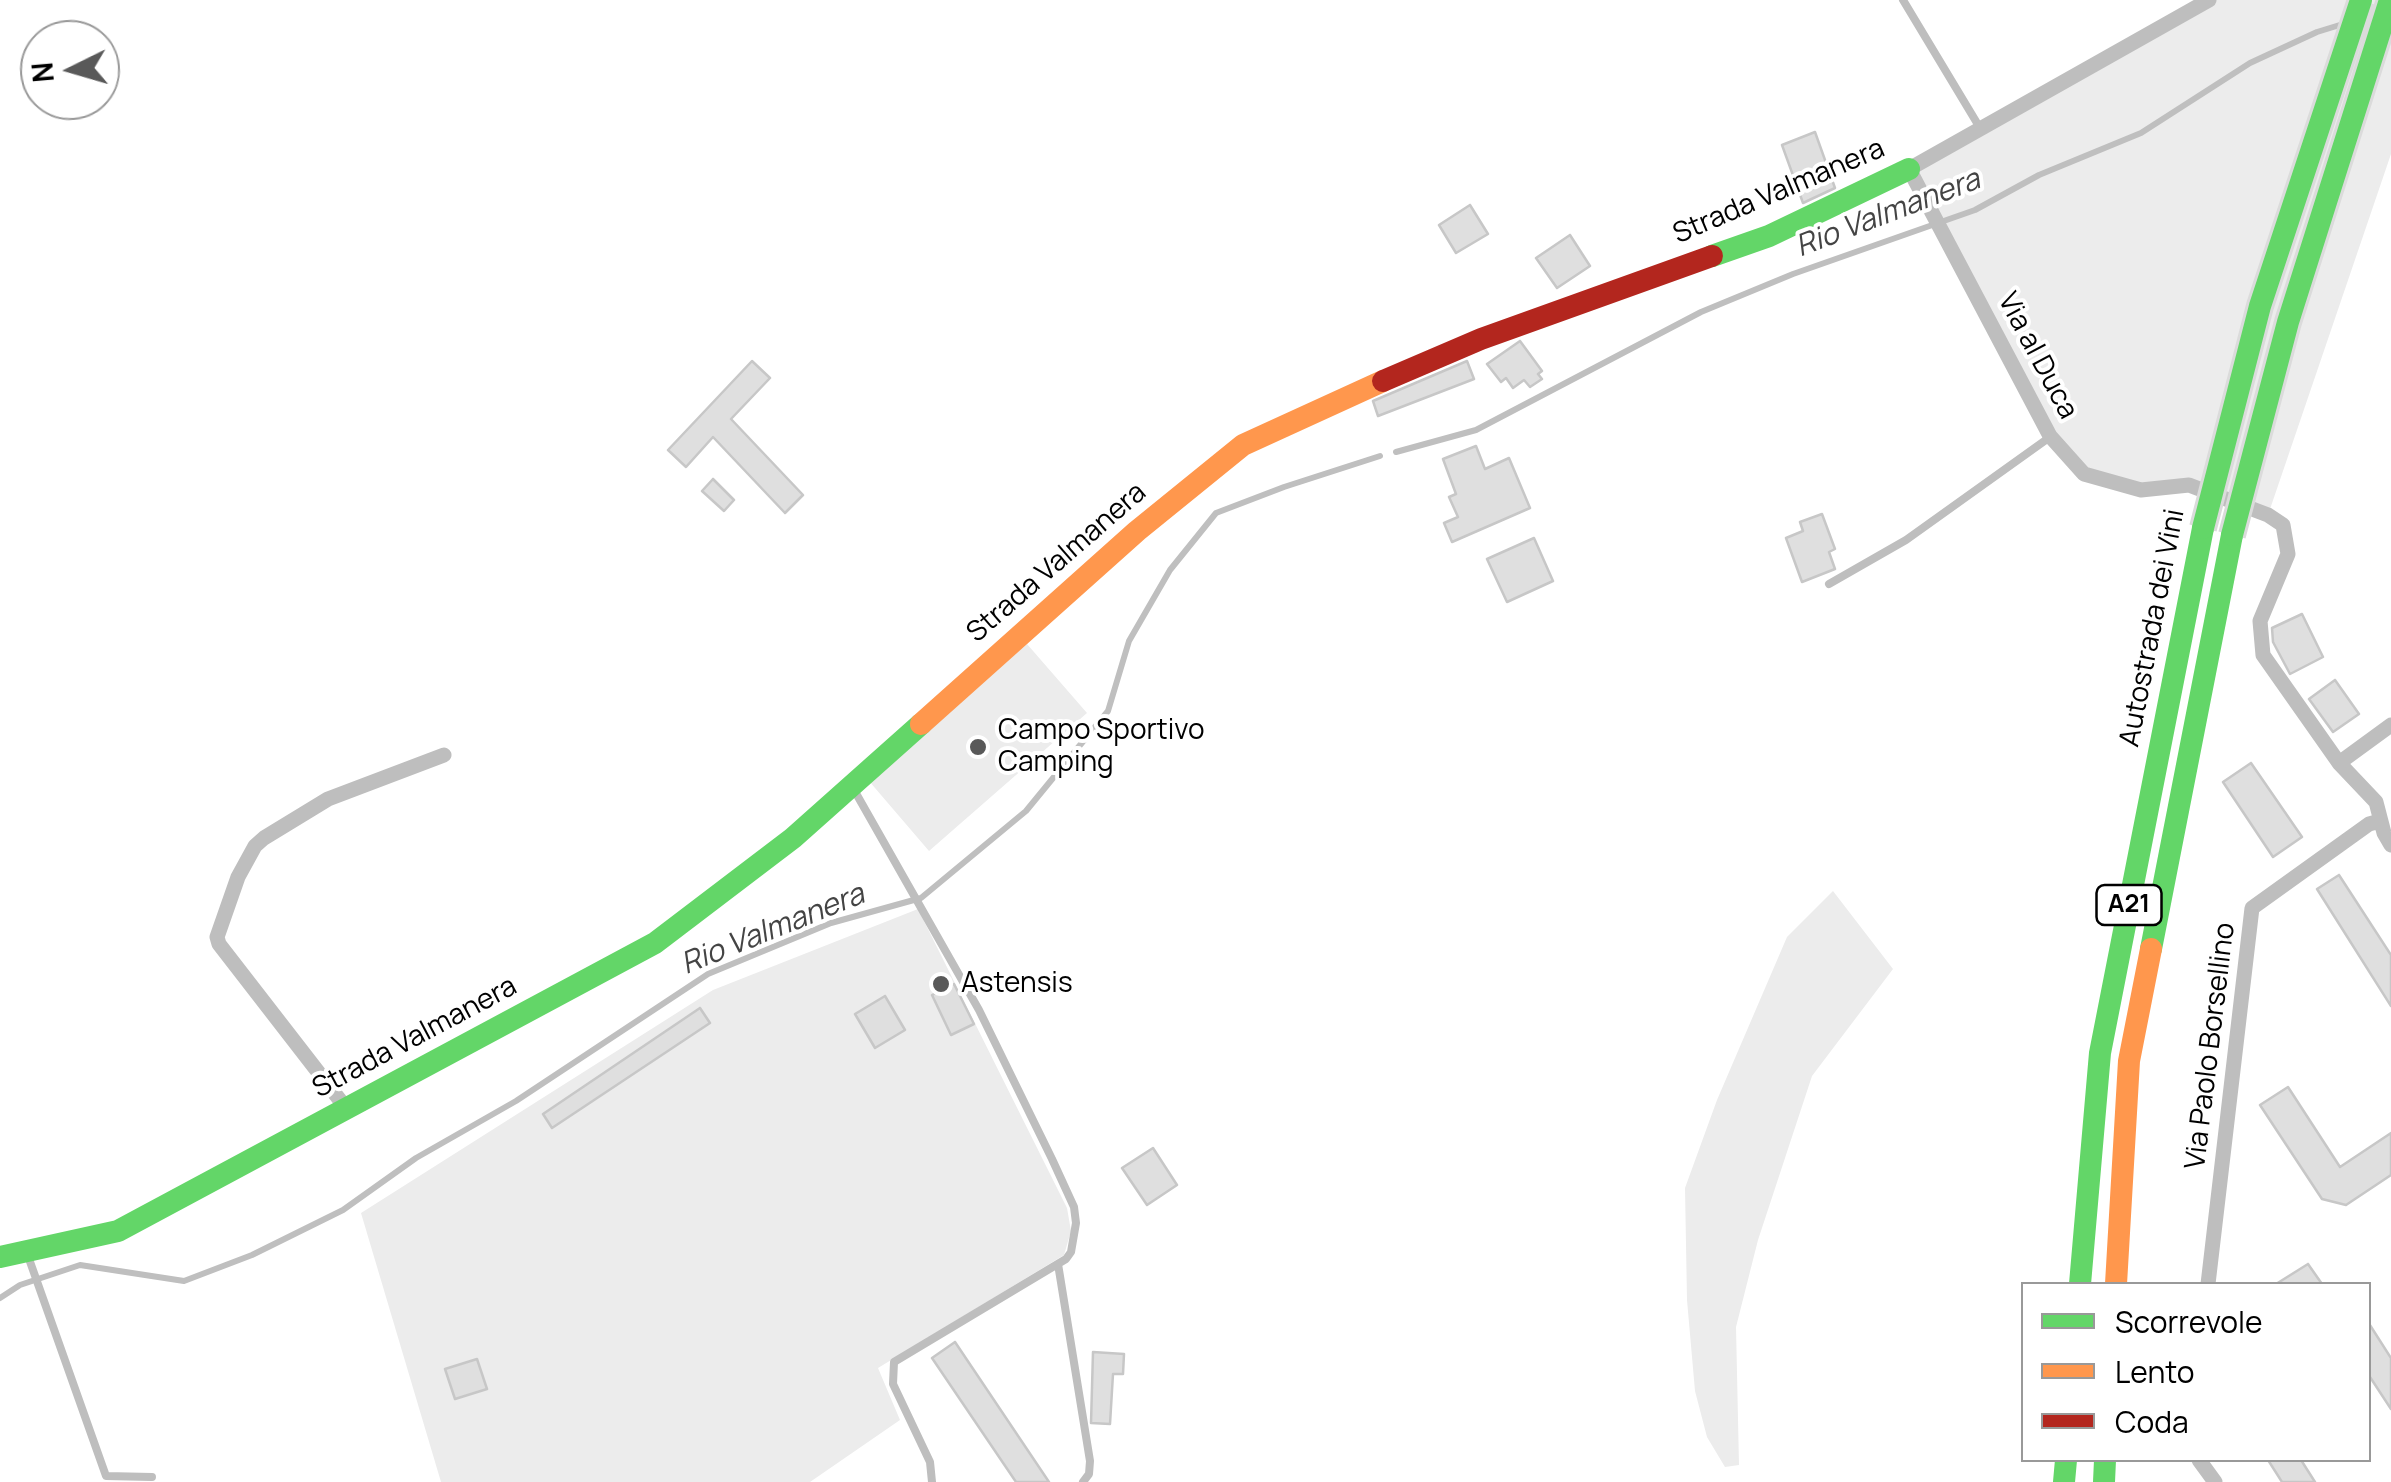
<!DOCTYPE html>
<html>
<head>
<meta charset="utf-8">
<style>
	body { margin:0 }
	#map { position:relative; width:2391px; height:1482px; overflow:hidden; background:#fff; font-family:Manrope,sans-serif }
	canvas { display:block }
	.legend { position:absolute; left:2021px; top:1282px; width:350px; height:180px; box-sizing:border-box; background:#fff; border:2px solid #999; margin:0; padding:12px 18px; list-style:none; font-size:30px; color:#000 }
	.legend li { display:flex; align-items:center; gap:20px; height:50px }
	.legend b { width:50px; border:2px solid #999 }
	.north { position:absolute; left:20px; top:20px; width:100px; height:100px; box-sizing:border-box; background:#fff; border:2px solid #999; border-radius:50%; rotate:265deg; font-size:28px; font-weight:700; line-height:40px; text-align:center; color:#000 }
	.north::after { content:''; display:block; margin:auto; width:35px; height:45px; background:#595959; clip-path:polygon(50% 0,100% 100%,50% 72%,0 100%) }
</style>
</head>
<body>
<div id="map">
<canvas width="2391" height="1482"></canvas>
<ul class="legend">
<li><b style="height:12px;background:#63d668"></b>Scorrevole</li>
<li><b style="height:12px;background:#ff974d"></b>Lento</li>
<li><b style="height:12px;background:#b3261e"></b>Coda</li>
</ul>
<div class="north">N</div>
</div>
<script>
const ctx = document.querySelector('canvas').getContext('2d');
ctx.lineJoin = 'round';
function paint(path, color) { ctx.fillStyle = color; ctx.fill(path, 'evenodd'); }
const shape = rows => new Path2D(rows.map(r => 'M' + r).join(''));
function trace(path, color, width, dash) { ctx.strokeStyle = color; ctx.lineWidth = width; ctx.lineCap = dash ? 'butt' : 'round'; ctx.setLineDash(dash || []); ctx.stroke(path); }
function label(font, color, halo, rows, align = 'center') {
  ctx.font = font + ' Manrope,sans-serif'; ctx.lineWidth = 8; ctx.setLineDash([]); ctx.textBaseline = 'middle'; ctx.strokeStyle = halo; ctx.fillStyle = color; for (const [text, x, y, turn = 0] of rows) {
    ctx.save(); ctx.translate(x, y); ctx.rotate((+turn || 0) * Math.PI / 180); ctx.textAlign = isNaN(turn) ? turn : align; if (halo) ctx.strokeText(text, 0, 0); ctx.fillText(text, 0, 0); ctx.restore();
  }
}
paint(shape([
	[2209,0,2391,0,2391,154,2268,515,2190,485,2141,490,2084,474,2050,436,1909,169],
	[1027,644,1087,713,929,851,869,781],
	[1833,891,1893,969,1812,1076,1758,1240,1736,1327,1739,1465,1725,1467,1707,1437,1695,1391,1687,1300,1685,1188,1717,1100,1787,937],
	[918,909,1067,1208,1071,1231,1064,1255,878,1368,900,1420,810,1482,441,1482,361,1213,713,990]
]), '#ececec');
trace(shape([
	[1396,452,1476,430,1701,312,1793,274,1975,210,2039,175,2141,133,2250,63,2317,32,2343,24],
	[0,1298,20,1285,80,1265,184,1281,252,1255,343,1210,416,1158,516,1101,708,974,831,923,921,898,1026,811,1108,711,1129,641,1170,570,1216,513,1284,487,1380,456]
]), '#bfbfbf', 6);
const building = shape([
	[1815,132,1835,188,1803,203,1782,145,1815,132],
	[1470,205,1488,234,1456,253,1439,225,1470,205],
	[1570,235,1590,266,1557,288,1536,258,1570,235],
	[1520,341,1542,371,1538,374,1542,379,1530,387,1524,380,1513,388,1506,378,1501,382,1487,364,1520,341],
	[752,361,770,378,731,419,803,495,785,513,713,437,686,467,668,450,752,361],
	[1467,361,1474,379,1378,416,1373,401,1467,361],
	[1476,446,1485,469,1509,458,1530,508,1452,542,1444,523,1458,517,1449,497,1456,494,1443,459,1476,446],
	[713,479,734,500,724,511,702,491,713,479],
	[1822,514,1835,549,1829,552,1835,569,1802,582,1786,538,1803,531,1800,522,1822,514],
	[1534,538,1553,581,1507,602,1487,559,1534,538],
	[2302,614,2323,657,2290,674,2273,642,2272,628,2302,614],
	[2335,680,2359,714,2333,732,2309,699,2335,680],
	[2251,763,2302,837,2273,857,2223,782,2251,763],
	[2339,875,2391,955,2391,1006,2317,889,2339,875],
	[954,984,974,1024,951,1035,932,995,954,984],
	[885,996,905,1030,875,1048,855,1014,885,996],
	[700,1008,710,1023,552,1128,543,1114,700,1008],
	[2288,1087,2340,1167,2391,1133,2391,1175,2346,1205,2322,1199,2260,1105,2288,1087],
	[1153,1148,1177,1185,1147,1205,1122,1168,1153,1148],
	[2308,1264,2322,1284,2276,1284,2308,1264],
	[2368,1322,2391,1358,2391,1409,2368,1374,2368,1322],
	[955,1342,1049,1482,1016,1482,932,1358,955,1342],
	[1093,1352,1124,1354,1123,1374,1113,1374,1110,1424,1091,1423,1093,1352],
	[477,1359,487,1389,455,1399,445,1369,477,1359],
	[2268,1460,2301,1460,2315,1482,2282,1482,2268,1460]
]);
paint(building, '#dfdfdf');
trace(building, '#c7c7c7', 2.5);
trace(shape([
	[1903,0,1980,128],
	[1829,584,1906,540,2050,437],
	[853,788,979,1010,1052,1159,1074,1207,1076,1223,1071,1252,1066,1259,894,1362,893,1384,930,1462,932,1482],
	[28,1256,106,1476,152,1477],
	[1058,1264,1090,1461,1089,1474,1083,1482]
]), '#bebebe', 8);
trace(shape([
	[2209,0,1909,169,2050,436,2084,474,2141,490,2189,485,2268,515,2283,525,2288,554,2260,621,2263,655,2339,763,2376,802,2384,833,2391,845],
	[2339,763,2391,725],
	[346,1108,219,944,217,937,238,877,255,846,264,838,328,799,444,755],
	[2208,1284,2252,908,2369,824,2380,821],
	[2199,1460,2215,1482]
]), '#bebebe', 15);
trace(shape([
	[1712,256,1769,236,1909,169],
	[2151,949,2232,535],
	[0,1257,118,1231,655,943,793,838,921,724],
	[2080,1284,2100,1053,2203,528],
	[2064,1482,2066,1460],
	[2104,1482,2105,1460]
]), '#63d668', 22);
trace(shape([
	[921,724,1137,531,1243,445,1383,381],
	[2116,1284,2129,1061,2151,949]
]), '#ff974d', 22);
trace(shape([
	[1383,381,1481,339,1712,256]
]), '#b3261e', 22);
const fastBridge = shape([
	[2203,528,2260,306,2361,0],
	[2232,535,2288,322,2390,0]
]);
trace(fastBridge, '#dbdbdb', 28, []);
trace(fastBridge, '#63d668', 22);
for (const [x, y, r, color] of [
	[978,747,10,"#595959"],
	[941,984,10,"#595959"]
]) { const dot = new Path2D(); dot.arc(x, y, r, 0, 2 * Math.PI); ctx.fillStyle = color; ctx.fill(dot); trace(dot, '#fff', 4); }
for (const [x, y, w] of [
	[2129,905,65]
]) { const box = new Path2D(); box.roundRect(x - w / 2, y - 20, w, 40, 8); ctx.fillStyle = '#fff'; ctx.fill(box); trace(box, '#000', 2.5); }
label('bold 25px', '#000', null, [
	["A21",2129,905]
]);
label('28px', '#000', '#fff', [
	["Strada Valmanera",1779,192,-23],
	["Via al Duca",2037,356,62],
	["Strada Valmanera",1057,563,-41],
	["Autostrada dei Vini",2153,628,-79],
	["Strada Valmanera",415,1038,-28],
	["Via Paolo Borsellino",2211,1046,-83]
]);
label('28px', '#000', '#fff', [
	["Campo Sportivo",998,731],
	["Camping",998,763],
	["Astensis",961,984]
], 'left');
label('italic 30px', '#444', '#fff', [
	["Rio Valmanera",1888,214,-21],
	["Rio Valmanera",773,930,-22]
]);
</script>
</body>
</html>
